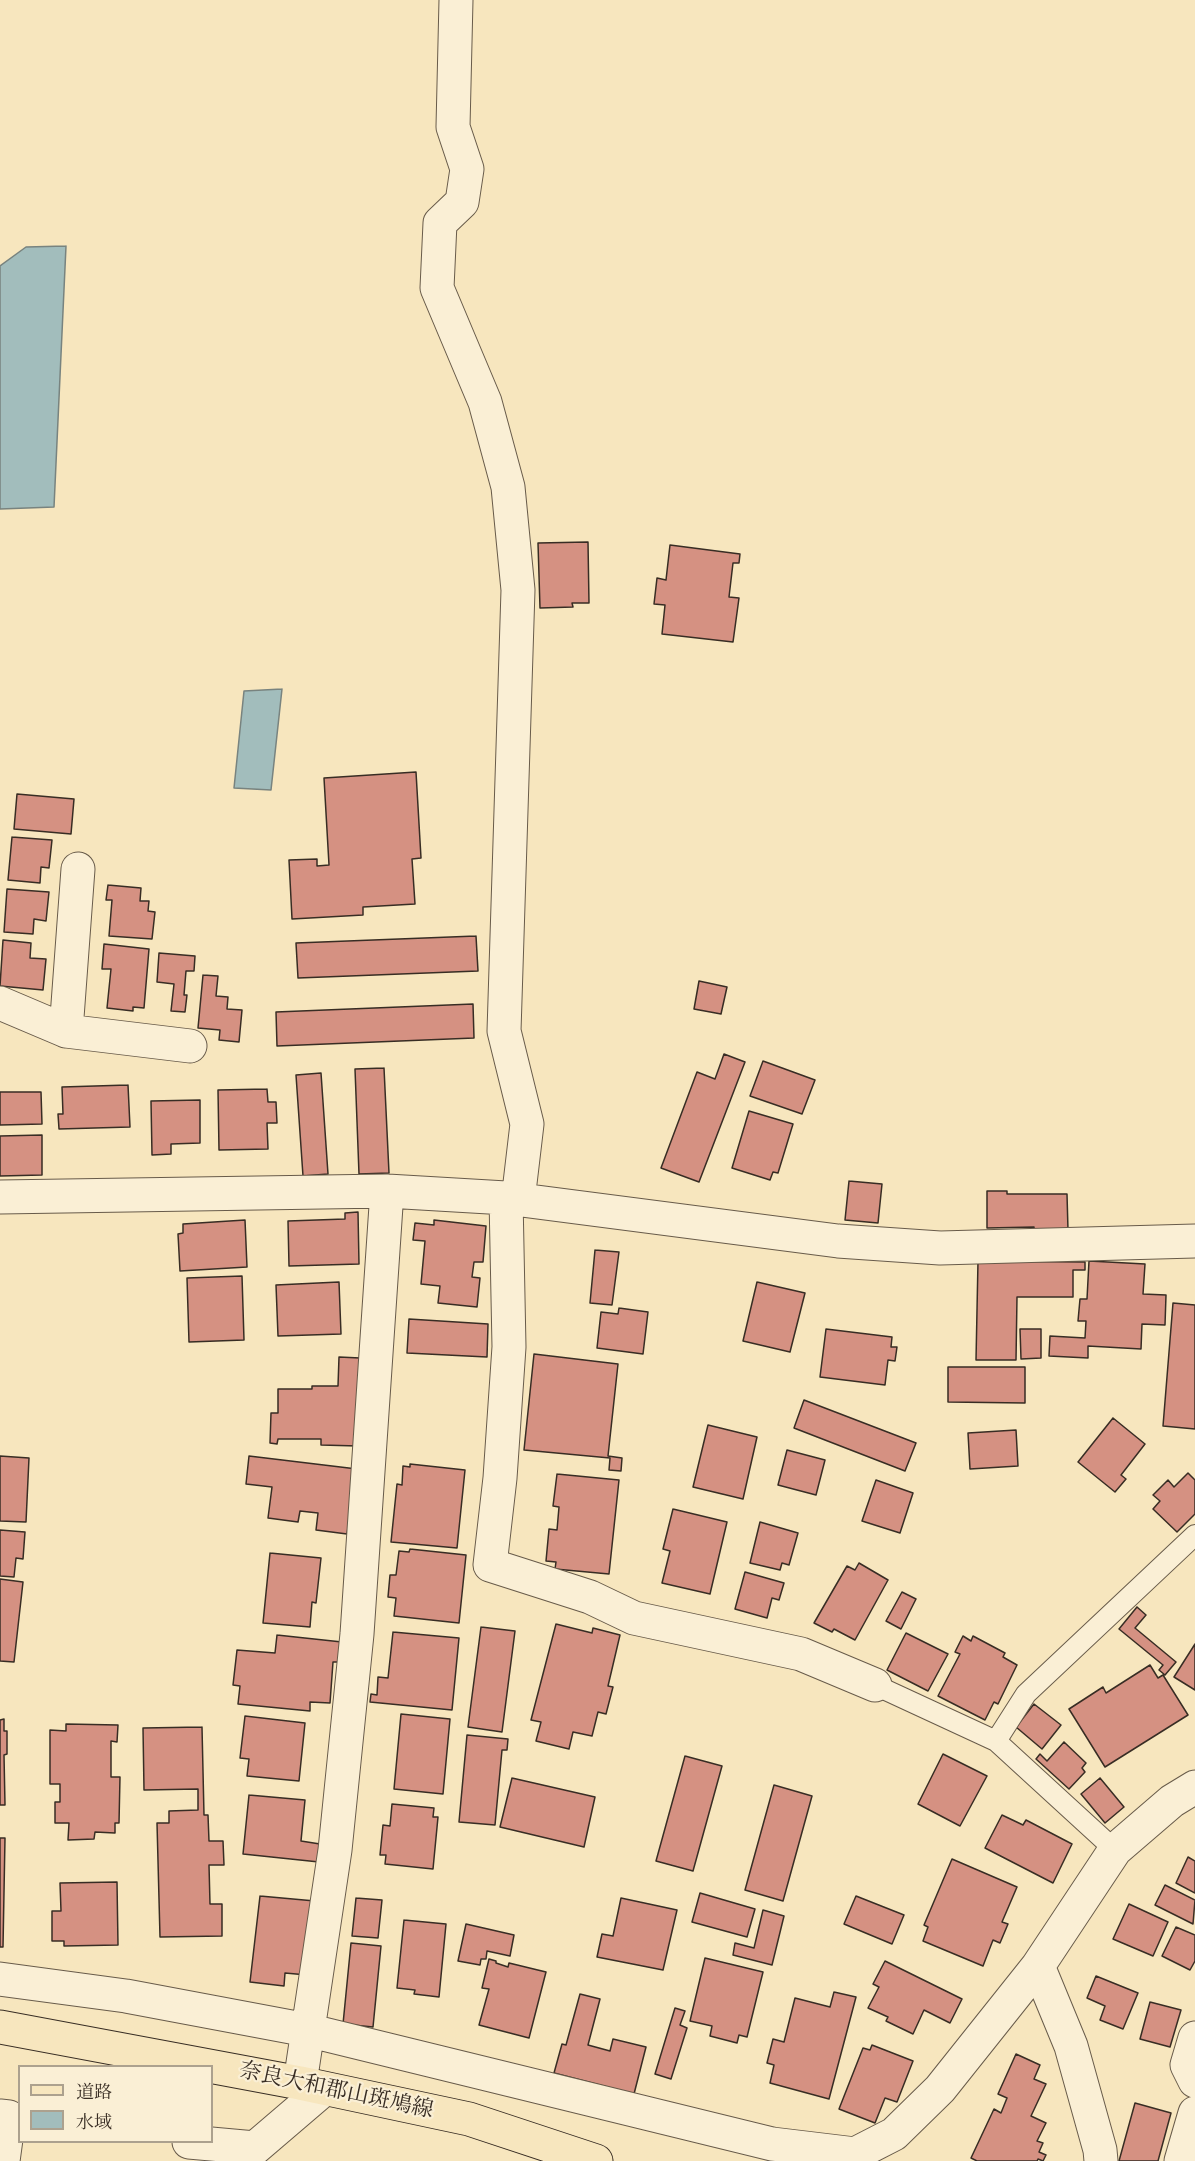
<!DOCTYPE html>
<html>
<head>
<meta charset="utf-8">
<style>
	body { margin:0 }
	#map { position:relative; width:1195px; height:2161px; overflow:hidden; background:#f7e6be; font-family:"IM FELL DW Pica","Noto Serif JP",serif }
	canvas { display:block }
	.legend { position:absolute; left:18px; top:2065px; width:195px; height:78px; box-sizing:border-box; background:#faefd5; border:2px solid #aca18e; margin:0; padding:8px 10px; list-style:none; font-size:18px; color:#382d24 }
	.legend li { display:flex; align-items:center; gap:12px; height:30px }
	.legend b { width:30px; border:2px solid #aca18e }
</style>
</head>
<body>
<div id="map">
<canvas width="1195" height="2161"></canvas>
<ul class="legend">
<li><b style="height:8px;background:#f7e6be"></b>道路</li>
<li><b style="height:16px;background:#a2bdbc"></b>水域</li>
</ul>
</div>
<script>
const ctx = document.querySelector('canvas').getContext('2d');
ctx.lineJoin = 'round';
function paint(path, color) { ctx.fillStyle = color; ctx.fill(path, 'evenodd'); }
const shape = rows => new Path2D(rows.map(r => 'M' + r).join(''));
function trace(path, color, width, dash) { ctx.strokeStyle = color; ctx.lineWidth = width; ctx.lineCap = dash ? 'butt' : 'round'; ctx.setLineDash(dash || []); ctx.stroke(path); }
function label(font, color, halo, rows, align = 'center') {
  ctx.font = font + ' "IM FELL DW Pica","Noto Serif JP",serif'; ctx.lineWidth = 4.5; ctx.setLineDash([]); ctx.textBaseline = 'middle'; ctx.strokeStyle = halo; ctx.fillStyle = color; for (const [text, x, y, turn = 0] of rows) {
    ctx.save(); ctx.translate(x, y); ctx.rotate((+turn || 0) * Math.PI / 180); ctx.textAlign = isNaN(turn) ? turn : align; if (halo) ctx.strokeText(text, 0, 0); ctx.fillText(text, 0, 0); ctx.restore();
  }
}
const water = shape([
	[66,246,54,507,0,509,0,266,26,247,66,246],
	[282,689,271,790,234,788,244,691,282,689]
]);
paint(water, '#a2bdbc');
trace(water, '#78837f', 1.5);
const building = shape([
	[588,542,589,603,572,603,573,607,540,608,538,543,588,542],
	[670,545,740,554,739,563,733,563,729,597,739,598,733,642,662,634,665,605,654,604,657,578,666,580,670,545],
	[416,772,421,858,412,859,415,904,363,907,363,915,292,919,289,860,317,859,317,866,329,865,324,778,416,772],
	[17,794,74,799,71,834,14,829,17,794],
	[12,837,52,840,49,868,41,867,40,883,8,880,12,837],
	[108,885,141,888,140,901,149,901,148,911,155,912,152,939,109,936,112,900,106,900,108,885],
	[7,889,49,892,46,921,34,919,33,934,4,932,7,889],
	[476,936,478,971,298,978,296,943,476,936],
	[3,940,31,943,30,958,46,959,43,990,0,986,3,940],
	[104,944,149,949,144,1008,133,1007,133,1011,107,1008,111,969,102,969,104,944],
	[159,953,195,956,194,971,186,971,184,995,187,995,185,1012,171,1011,174,984,157,982,159,953],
	[203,975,218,976,216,996,228,997,227,1009,242,1010,239,1042,219,1040,220,1030,198,1028,203,975],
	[699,981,727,987,721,1014,694,1009,699,981],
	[473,1004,474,1038,277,1046,276,1012,473,1004],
	[724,1054,745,1062,699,1182,661,1168,697,1072,715,1079,724,1054],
	[763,1061,815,1080,802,1114,750,1096,763,1061],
	[384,1068,389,1173,359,1174,355,1069,384,1068],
	[321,1073,328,1174,303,1176,296,1075,321,1073],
	[128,1085,130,1127,59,1129,58,1114,63,1114,62,1087,128,1085],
	[267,1089,268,1102,276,1102,277,1123,267,1123,268,1149,219,1150,218,1090,267,1089],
	[0,1092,41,1092,42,1124,0,1125,0,1092],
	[200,1100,200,1143,171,1144,171,1154,152,1155,151,1101,200,1100],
	[749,1111,793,1124,778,1173,773,1172,770,1180,732,1168,749,1111],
	[42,1135,42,1175,0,1176,0,1136,42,1135],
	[849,1181,882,1184,878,1223,845,1220,849,1181],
	[987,1191,1007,1191,1007,1194,1067,1194,1068,1230,1034,1231,1034,1227,987,1228,987,1191],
	[358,1212,359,1264,289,1266,288,1221,345,1219,345,1213,358,1212],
	[245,1220,247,1267,180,1271,178,1234,183,1233,183,1224,245,1220],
	[434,1220,486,1226,483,1262,474,1262,472,1277,480,1278,477,1307,438,1303,440,1286,421,1284,425,1241,413,1240,415,1223,434,1225,434,1220],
	[595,1250,619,1252,612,1305,590,1303,595,1250],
	[978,1261,1085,1262,1085,1270,1073,1270,1073,1297,1017,1297,1016,1360,976,1360,978,1261],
	[1089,1261,1145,1264,1143,1294,1166,1295,1165,1325,1142,1324,1141,1349,1088,1346,1088,1358,1049,1356,1050,1336,1085,1338,1086,1321,1078,1321,1080,1299,1087,1299,1089,1261],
	[242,1276,244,1340,189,1342,187,1278,242,1276],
	[339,1282,341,1334,278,1336,276,1285,339,1282],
	[757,1282,805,1293,790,1352,743,1341,757,1282],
	[1173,1303,1195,1305,1195,1429,1163,1426,1173,1303],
	[619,1308,648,1312,643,1354,597,1348,601,1312,618,1314,619,1308],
	[409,1319,488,1324,487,1357,407,1353,409,1319],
	[826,1329,892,1337,891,1347,897,1347,895,1361,888,1360,885,1385,820,1377,826,1329],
	[1020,1329,1041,1329,1041,1358,1021,1359,1020,1329],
	[534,1354,618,1364,608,1456,622,1458,621,1471,609,1470,610,1458,524,1450,534,1354],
	[339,1357,360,1358,358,1446,321,1445,321,1439,278,1439,277,1444,270,1443,271,1413,278,1413,278,1389,312,1389,312,1386,338,1386,339,1357],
	[948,1367,1025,1367,1025,1403,948,1402,948,1367],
	[804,1400,916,1443,905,1471,794,1428,804,1400],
	[1113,1418,1145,1444,1121,1475,1126,1479,1115,1492,1078,1462,1113,1418],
	[708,1425,757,1437,743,1499,693,1487,708,1425],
	[1016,1430,1018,1466,970,1469,968,1433,1016,1430],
	[787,1450,825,1460,816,1495,778,1485,787,1450],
	[0,1456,29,1458,26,1522,0,1521,0,1456],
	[249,1456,357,1469,347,1534,316,1530,318,1513,300,1511,298,1522,268,1518,272,1487,246,1484,249,1456],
	[410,1464,465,1470,457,1548,391,1542,397,1484,402,1485,403,1466,410,1467,410,1464],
	[1188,1473,1195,1480,1195,1514,1177,1532,1153,1509,1160,1501,1153,1495,1168,1480,1174,1487,1188,1473],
	[557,1474,619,1480,609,1574,555,1569,556,1562,546,1561,549,1529,557,1530,559,1507,553,1506,557,1474],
	[876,1480,913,1493,900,1533,862,1521,876,1480],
	[673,1509,727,1522,710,1594,662,1583,670,1551,663,1549,673,1509],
	[760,1522,798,1533,789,1565,782,1563,780,1570,750,1563,760,1522],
	[0,1530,25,1532,23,1559,16,1558,14,1577,0,1576,0,1530],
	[410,1549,466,1555,459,1623,394,1616,396,1598,388,1597,390,1575,396,1575,399,1551,409,1552,410,1549],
	[270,1553,321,1558,316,1603,312,1602,310,1627,263,1623,270,1553],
	[859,1563,888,1580,855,1640,834,1629,832,1632,814,1623,847,1566,855,1570,859,1563],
	[745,1572,784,1583,779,1600,772,1598,767,1618,735,1609,745,1572],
	[0,1579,23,1582,14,1662,0,1661,0,1579],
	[902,1592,916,1599,901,1629,886,1621,902,1592],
	[1137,1607,1146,1615,1135,1628,1176,1662,1165,1675,1159,1670,1163,1665,1119,1629,1137,1607],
	[556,1624,592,1633,593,1628,620,1635,608,1686,613,1687,606,1714,598,1712,592,1736,573,1732,569,1749,536,1741,541,1722,531,1720,556,1624],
	[481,1627,515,1631,502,1732,468,1727,481,1627],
	[393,1632,459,1638,452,1710,370,1702,371,1694,377,1695,378,1677,388,1678,393,1632],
	[906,1633,948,1654,928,1691,887,1670,906,1633],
	[277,1635,342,1642,340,1662,333,1662,330,1703,310,1702,310,1711,238,1704,240,1686,233,1685,237,1650,275,1653,277,1635],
	[963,1636,971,1641,973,1636,1005,1653,1003,1657,1017,1665,998,1704,994,1702,985,1720,938,1696,960,1654,955,1652,963,1636],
	[1195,1644,1195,1690,1174,1677,1195,1644],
	[1150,1665,1158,1678,1163,1675,1188,1715,1105,1767,1069,1709,1103,1687,1106,1693,1150,1665],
	[1034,1704,1061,1725,1042,1749,1016,1727,1034,1704],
	[401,1714,450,1719,443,1794,394,1789,401,1714],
	[245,1716,305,1723,299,1781,247,1776,249,1759,240,1758,245,1716],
	[4,1719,4,1731,7,1731,7,1754,4,1755,5,1805,0,1805,0,1720,4,1719],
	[66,1724,118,1725,117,1742,111,1741,111,1777,120,1777,119,1823,115,1823,115,1833,95,1832,94,1839,68,1840,69,1823,55,1823,55,1802,60,1802,60,1784,50,1784,50,1730,66,1731,66,1724],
	[202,1727,204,1815,208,1815,209,1841,223,1841,224,1865,209,1865,210,1904,222,1904,222,1936,160,1937,157,1823,169,1823,169,1811,198,1810,198,1789,144,1790,143,1728,202,1727],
	[467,1735,508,1739,507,1750,502,1750,495,1825,459,1822,467,1735],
	[1064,1742,1086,1763,1082,1768,1085,1772,1069,1789,1036,1759,1040,1754,1047,1761,1064,1742],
	[943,1754,987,1776,960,1826,918,1804,943,1754],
	[685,1756,722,1766,693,1871,656,1861,685,1756],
	[512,1778,595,1797,584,1847,500,1827,512,1778],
	[1100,1778,1124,1807,1105,1823,1081,1794,1100,1778],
	[774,1785,812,1796,783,1901,745,1890,774,1785],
	[249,1795,305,1800,301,1841,320,1844,319,1862,243,1854,249,1795],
	[392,1804,434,1808,433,1817,438,1817,433,1869,385,1864,386,1855,380,1855,383,1825,390,1826,392,1804],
	[1002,1815,1023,1825,1026,1820,1072,1844,1053,1883,985,1848,1002,1815],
	[0,1838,5,1838,3,1947,0,1947,0,1838],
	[1188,1857,1195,1861,1195,1893,1176,1883,1188,1857],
	[952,1859,1017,1887,1002,1922,1008,1924,1000,1943,993,1940,983,1966,923,1941,928,1927,924,1925,952,1859],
	[117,1882,118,1945,64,1946,64,1941,52,1941,52,1911,61,1911,60,1883,117,1882],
	[1165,1885,1195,1900,1193,1924,1155,1905,1165,1885],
	[700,1893,755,1909,747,1937,692,1922,700,1893],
	[260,1896,315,1901,307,1975,285,1973,284,1986,250,1982,260,1896],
	[856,1896,904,1915,892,1944,844,1924,856,1896],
	[356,1898,382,1900,378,1938,352,1936,356,1898],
	[621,1898,677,1910,663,1970,597,1957,602,1934,613,1936,621,1898],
	[1129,1904,1168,1922,1153,1956,1113,1939,1129,1904],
	[763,1910,784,1916,772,1965,733,1955,735,1943,754,1948,763,1910],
	[404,1920,446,1924,439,1997,414,1994,415,1990,397,1988,404,1920],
	[466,1924,514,1935,510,1956,487,1951,486,1959,481,1959,480,1965,458,1961,466,1924],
	[1176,1927,1195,1935,1195,1961,1190,1970,1162,1956,1176,1927],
	[351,1943,381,1946,373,2027,343,2024,351,1943],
	[705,1958,763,1972,747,2037,739,2035,737,2043,710,2036,712,2026,690,2021,705,1958],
	[489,1959,496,1961,496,1963,508,1967,509,1963,546,1972,529,2038,479,2025,489,1989,482,1988,489,1959],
	[885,1961,962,1999,950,2023,924,2010,913,2034,886,2021,888,2017,868,2008,879,1987,873,1984,885,1961],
	[1096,1976,1138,1993,1123,2029,1100,2020,1105,2006,1087,1998,1096,1976],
	[834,1992,856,1997,829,2099,770,2083,774,2065,767,2063,773,2039,784,2042,795,1998,830,2007,834,1992],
	[580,1994,600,1999,588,2045,610,2051,613,2039,646,2047,634,2094,554,2073,562,2044,566,2045,580,1994],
	[1150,2002,1181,2010,1170,2047,1140,2039,1150,2002],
	[675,2008,685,2011,680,2025,687,2028,671,2079,655,2074,675,2008],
	[872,2045,913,2061,897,2102,885,2098,875,2123,839,2109,863,2048,870,2050,872,2045],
	[1016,2054,1040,2065,1034,2079,1046,2084,1031,2116,1046,2123,1037,2141,1043,2143,1039,2152,1046,2155,1043,2161,1038,2159,1037,2161,977,2161,971,2158,994,2109,1001,2113,1007,2098,998,2094,1016,2054],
	[1135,2103,1171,2113,1158,2161,1119,2161,1135,2103]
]);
paint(building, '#d59182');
trace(building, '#382d24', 1.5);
const lane = shape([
	[875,1685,996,1741,1115,1850],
	[996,1741,1026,1694,1195,1535]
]);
const street = shape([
	[456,0,453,127,467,169,462,202,440,223,437,288,485,402,508,487,518,590,504,1031,527,1124,518,1200],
	[0,1003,66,1031,190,1046],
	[66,1031,78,869],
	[0,1197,387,1191,506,1198,838,1241,940,1248,1195,1241],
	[506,1198,509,1347,500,1478,490,1565,590,1597,634,1618,801,1654,875,1685],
	[0,1979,126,1996,307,2030,772,2144,855,2154,894,2134,940,2089,1038,1966],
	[1195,2038,1187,2065,1195,2081],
	[300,2083,335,1850,357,1634,387,1191],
	[0,2116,9,2117,3,2161],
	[189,2142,255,2148,324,2089],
	[1101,2161,1100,2150,1071,2046,1038,1966,1115,1850,1172,1801,1195,1787],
	[1181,2161,1195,2113]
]);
const primary = shape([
	[0,2027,300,2083,469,2119,596,2161]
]);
trace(lane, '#685b4a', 22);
trace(street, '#685b4a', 35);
trace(primary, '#382d24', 35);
trace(lane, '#faefd5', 20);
trace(street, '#faefd5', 33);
trace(primary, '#f7e6be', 33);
label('22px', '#382d24', '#faefd5', [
	["奈良大和郡山斑鳩線",336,2092,12]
]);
</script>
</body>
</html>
